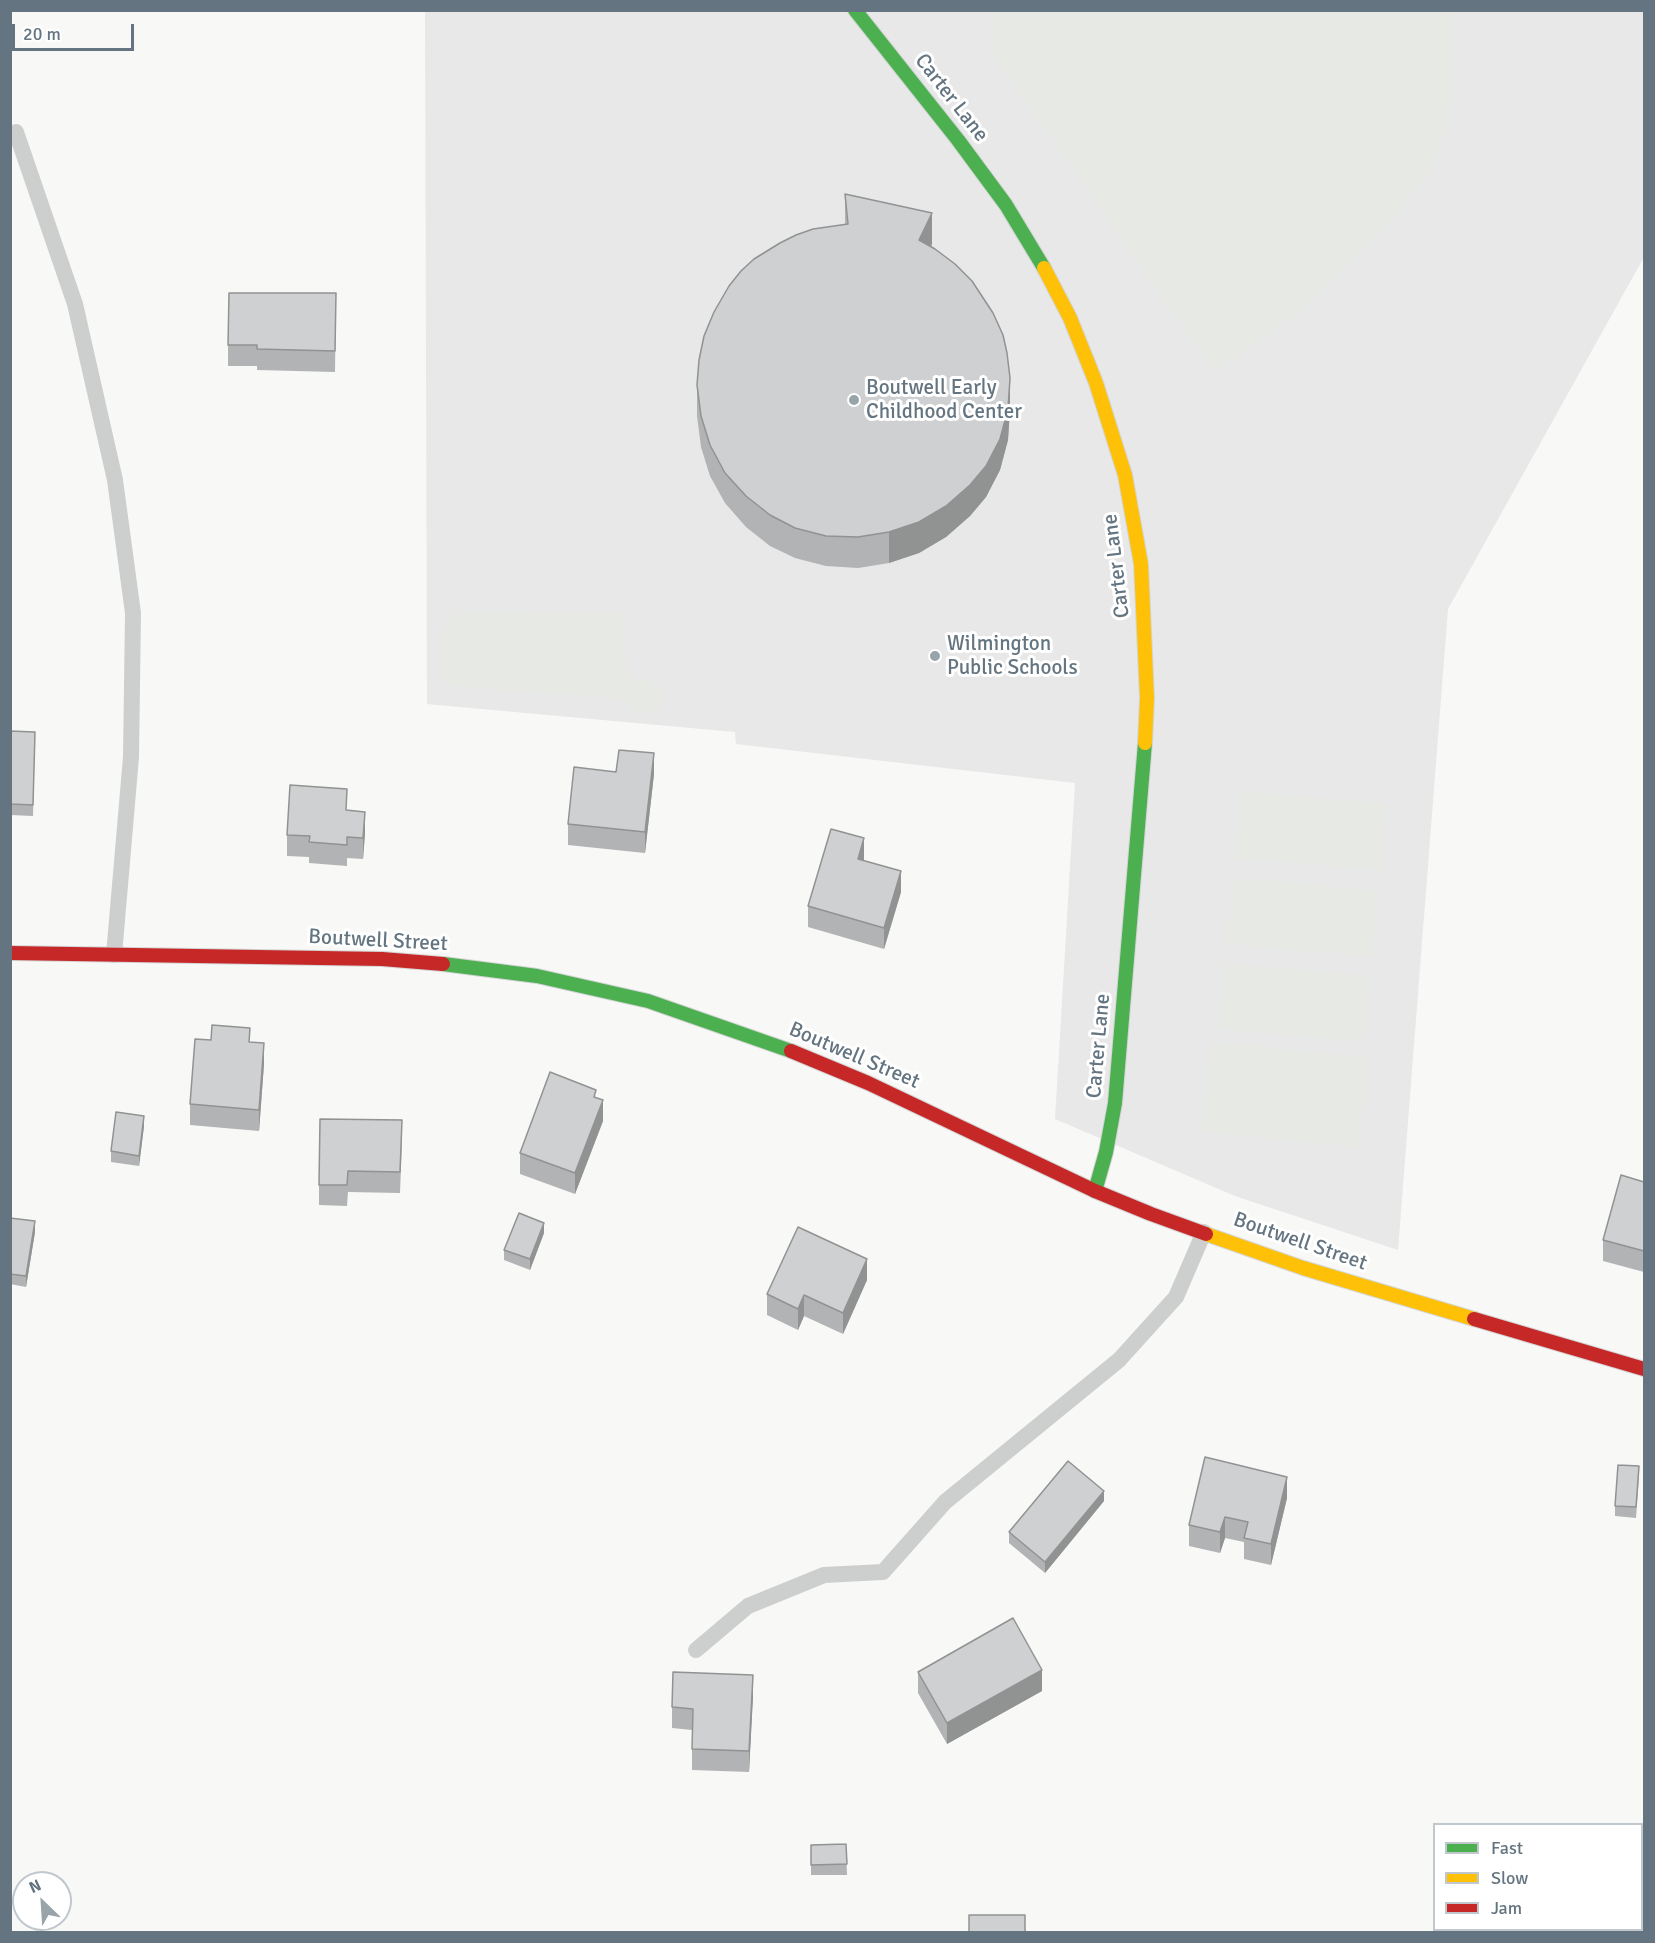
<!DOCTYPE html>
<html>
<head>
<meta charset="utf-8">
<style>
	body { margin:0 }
	#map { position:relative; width:1655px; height:1943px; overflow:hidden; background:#f8f8f7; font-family:Signika,sans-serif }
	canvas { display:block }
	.frame { position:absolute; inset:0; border:12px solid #647581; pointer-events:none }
	.legend { position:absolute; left:1433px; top:1823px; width:210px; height:108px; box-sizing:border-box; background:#fff; border:2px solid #c1c8cd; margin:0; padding:8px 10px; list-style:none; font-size:18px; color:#647581 }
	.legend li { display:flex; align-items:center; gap:12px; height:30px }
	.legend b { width:30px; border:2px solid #c1c8cd }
	.north { position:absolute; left:12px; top:1871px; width:60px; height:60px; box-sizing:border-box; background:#fff; border:2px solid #c1c8cd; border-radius:50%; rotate:335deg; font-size:16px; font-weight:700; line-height:24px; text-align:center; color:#647581 }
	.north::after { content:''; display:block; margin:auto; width:21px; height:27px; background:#98a3aa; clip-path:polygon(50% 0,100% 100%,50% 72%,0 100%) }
	.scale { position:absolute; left:12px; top:24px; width:122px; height:27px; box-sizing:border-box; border:3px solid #647581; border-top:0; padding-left:8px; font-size:18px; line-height:21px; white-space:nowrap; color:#647581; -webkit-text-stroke:4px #fff; paint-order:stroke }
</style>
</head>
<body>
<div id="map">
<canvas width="1655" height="1943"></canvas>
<div class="frame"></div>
<ul class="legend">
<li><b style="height:8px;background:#4caf50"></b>Fast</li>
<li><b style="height:8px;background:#ffc107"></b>Slow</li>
<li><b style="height:8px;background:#c62828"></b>Jam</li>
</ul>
<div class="north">N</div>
<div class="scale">20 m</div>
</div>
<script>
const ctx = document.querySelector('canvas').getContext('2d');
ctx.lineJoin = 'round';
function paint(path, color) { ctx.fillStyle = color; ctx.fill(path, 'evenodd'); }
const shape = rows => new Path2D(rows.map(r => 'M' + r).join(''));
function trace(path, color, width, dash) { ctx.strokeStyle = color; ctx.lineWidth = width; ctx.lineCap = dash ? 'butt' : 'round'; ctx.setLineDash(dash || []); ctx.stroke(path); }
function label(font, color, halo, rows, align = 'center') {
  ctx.font = font + ' Signika,sans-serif'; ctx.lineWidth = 6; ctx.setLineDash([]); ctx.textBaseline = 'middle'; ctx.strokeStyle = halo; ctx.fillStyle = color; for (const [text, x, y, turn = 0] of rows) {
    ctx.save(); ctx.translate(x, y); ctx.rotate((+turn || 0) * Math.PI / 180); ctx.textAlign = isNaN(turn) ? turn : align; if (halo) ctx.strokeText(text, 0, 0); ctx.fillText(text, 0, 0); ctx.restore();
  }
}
paint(shape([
	[425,11,1644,11,1644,257,1448,609,1398,1250,1235,1196,1055,1119,1075,783,736,744,735,732,427,704]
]), '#e7e8e7');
paint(shape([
	[996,11,1448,11,1451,22,1452,69,1450,120,1430,168,1393,220,1306,308,1214,371,990,49],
	[460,612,624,614,628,680,644,680,663,692,658,714,631,710,621,698,454,686,444,677,445,624],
	[1241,792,1385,804,1380,870,1236,858],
	[1233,878,1377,891,1371,956,1227,944],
	[1225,964,1369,976,1363,1041,1219,1029],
	[1212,1042,1368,1058,1359,1147,1202,1131]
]), '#e7eae4');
const fast = shape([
	[855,10,958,140,1006,205,1044,268],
	[443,964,537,976,648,1001,791,1051],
	[1095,1191,1106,1152,1115,1103,1145,743]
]);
const slow = shape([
	[1044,268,1070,318,1096,383,1125,475,1141,564,1147,698,1145,743],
	[1206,1234,1303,1268,1474,1319]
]);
const jam = shape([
	[10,953,382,959,443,964],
	[791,1051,868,1083,1095,1191,1151,1214,1206,1234],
	[1474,1319,1644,1369]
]);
trace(fast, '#d4d5d6', 16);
trace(slow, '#d4d5d6', 16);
trace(jam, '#d4d5d6', 16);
trace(shape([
	[16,132,75,304,115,480,133,613,131,757,114,955],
	[696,1650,748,1606,824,1575,883,1572,945,1502,1119,1360,1176,1297,1204,1232]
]), '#cdcece', 16);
trace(fast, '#4caf50', 14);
trace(slow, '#ffc107', 14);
trace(jam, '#c62828', 14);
paint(shape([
	[845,194,932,244,931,247,1010,409,1008,440,1000,470,986,497,970,516,946,537,919,553,889,563,858,568,826,566,795,558,770,546,746,527,725,503,710,476,701,447,697,416,697,385,845,225],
	[336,293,335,372,257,370,257,366,228,366,228,345],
	[10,731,35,732,33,816,10,815],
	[616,772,654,774,645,853,568,845,568,824],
	[365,833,363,859,347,858,347,866,309,863,309,857,287,856,287,835],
	[864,859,863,861,901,892,884,949,808,927,808,906],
	[250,1042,264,1064,259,1131,190,1125,190,1104],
	[596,1098,603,1121,575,1194,520,1174,520,1153],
	[144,1126,139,1166,111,1162,111,1151],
	[402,1141,400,1193,348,1192,347,1206,319,1205,319,1185],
	[1644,1182,1644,1272,1603,1261,1603,1240],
	[10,1218,35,1232,26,1287,10,1284],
	[544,1233,530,1270,504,1260,504,1250],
	[867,1280,843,1334,804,1316,798,1330,767,1315,767,1294],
	[1639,1477,1636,1518,1615,1516,1615,1506],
	[1287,1498,1271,1565,1244,1559,1244,1542,1225,1538,1220,1553,1189,1546,1189,1525],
	[1104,1501,1045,1573,1009,1543,1009,1532],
	[918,1672,1042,1691,947,1744,918,1693],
	[753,1696,749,1772,692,1770,692,1730,672,1728,672,1707],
	[846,1844,847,1875,811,1875,811,1845]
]), '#b2b3b4');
paint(shape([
	[932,213,932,244,919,271,919,240],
	[1010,378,1010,409,1008,440,1000,470,986,497,970,516,946,537,919,553,889,563,889,532],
	[654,753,654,774,645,853,645,832],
	[365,812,365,833,363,859,363,838],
	[864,838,864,859,858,880,858,859],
	[901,871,901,892,884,949,884,928],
	[264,1043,264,1064,259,1131,259,1110],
	[603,1100,603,1121,575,1194,575,1173],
	[144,1116,144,1126,139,1166,139,1156],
	[35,1221,35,1232,26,1287,26,1276],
	[544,1223,544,1233,530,1270,530,1259],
	[867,1259,867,1280,843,1334,843,1313],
	[804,1295,804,1316,798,1330,798,1309],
	[1287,1477,1287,1498,1271,1565,1271,1544],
	[1104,1491,1104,1501,1045,1573,1045,1562],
	[1225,1517,1225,1538,1220,1553,1220,1532],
	[1042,1670,1042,1691,947,1744,947,1723],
	[753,1675,753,1696,749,1772,749,1751]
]), '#919292');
const building = shape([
	[845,194,932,213,919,240,935,249,955,264,972,281,993,313,1003,335,1007,353,1010,378,1008,409,1000,439,986,466,970,485,946,506,919,522,889,532,858,537,826,536,795,528,770,515,746,496,725,473,710,445,701,416,697,385,699,360,704,336,714,312,729,286,741,271,754,259,780,243,796,235,813,229,848,224,845,194],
	[229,293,336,293,335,351,257,349,257,345,228,345,229,293],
	[10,731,35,732,33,805,10,804,10,731],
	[619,750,654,753,645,832,568,824,574,767,616,772,619,750],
	[290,785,347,789,346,810,365,812,363,838,347,837,347,845,309,842,310,836,287,835,290,785],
	[831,829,864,838,858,859,901,871,884,928,808,906,831,829],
	[212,1025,250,1028,249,1042,264,1043,259,1110,190,1104,195,1039,211,1040,212,1025],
	[550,1072,596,1090,594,1097,603,1100,575,1173,520,1153,550,1072],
	[116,1112,144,1116,139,1156,111,1151,116,1112],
	[320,1119,402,1120,400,1172,348,1171,347,1185,319,1185,320,1119],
	[1621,1175,1644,1182,1644,1251,1603,1240,1621,1175],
	[519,1213,544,1223,530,1259,504,1250,519,1213],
	[10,1218,35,1221,26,1276,10,1274,10,1218],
	[798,1227,867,1259,843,1313,804,1295,798,1309,767,1294,798,1227],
	[1205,1457,1287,1477,1271,1544,1244,1538,1248,1522,1225,1517,1220,1532,1189,1525,1205,1457],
	[1068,1461,1104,1491,1045,1562,1009,1532,1068,1461],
	[1618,1465,1639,1466,1636,1507,1615,1506,1618,1465],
	[1013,1618,1042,1670,947,1723,918,1672,1013,1618],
	[673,1672,753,1675,749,1751,692,1749,693,1709,672,1707,673,1672],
	[846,1844,847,1864,811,1865,811,1845,846,1844],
	[969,1915,1025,1915,1025,1932,969,1932,969,1915]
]);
paint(building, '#cfd0d1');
trace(building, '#919292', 1.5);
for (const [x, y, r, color] of [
	[854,400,6,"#98a3aa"],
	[935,656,6,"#98a3aa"]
]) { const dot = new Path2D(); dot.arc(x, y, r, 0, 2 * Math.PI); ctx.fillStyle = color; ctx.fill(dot); trace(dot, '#fff', 2); }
label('21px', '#647581', '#fff', [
	["Carter Lane",951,98,52],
	["Carter Lane",1117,566,-97],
	["Boutwell Street",378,941,3],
	["Carter Lane",1099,1046,-85],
	["Boutwell Street",854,1056,23],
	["Boutwell Street",1300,1242,19]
]);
label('21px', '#647581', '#fff', [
	["Boutwell Early",866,388],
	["Childhood Center",866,412],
	["Wilmington",947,644],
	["Public Schools",947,668]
], 'left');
</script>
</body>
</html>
